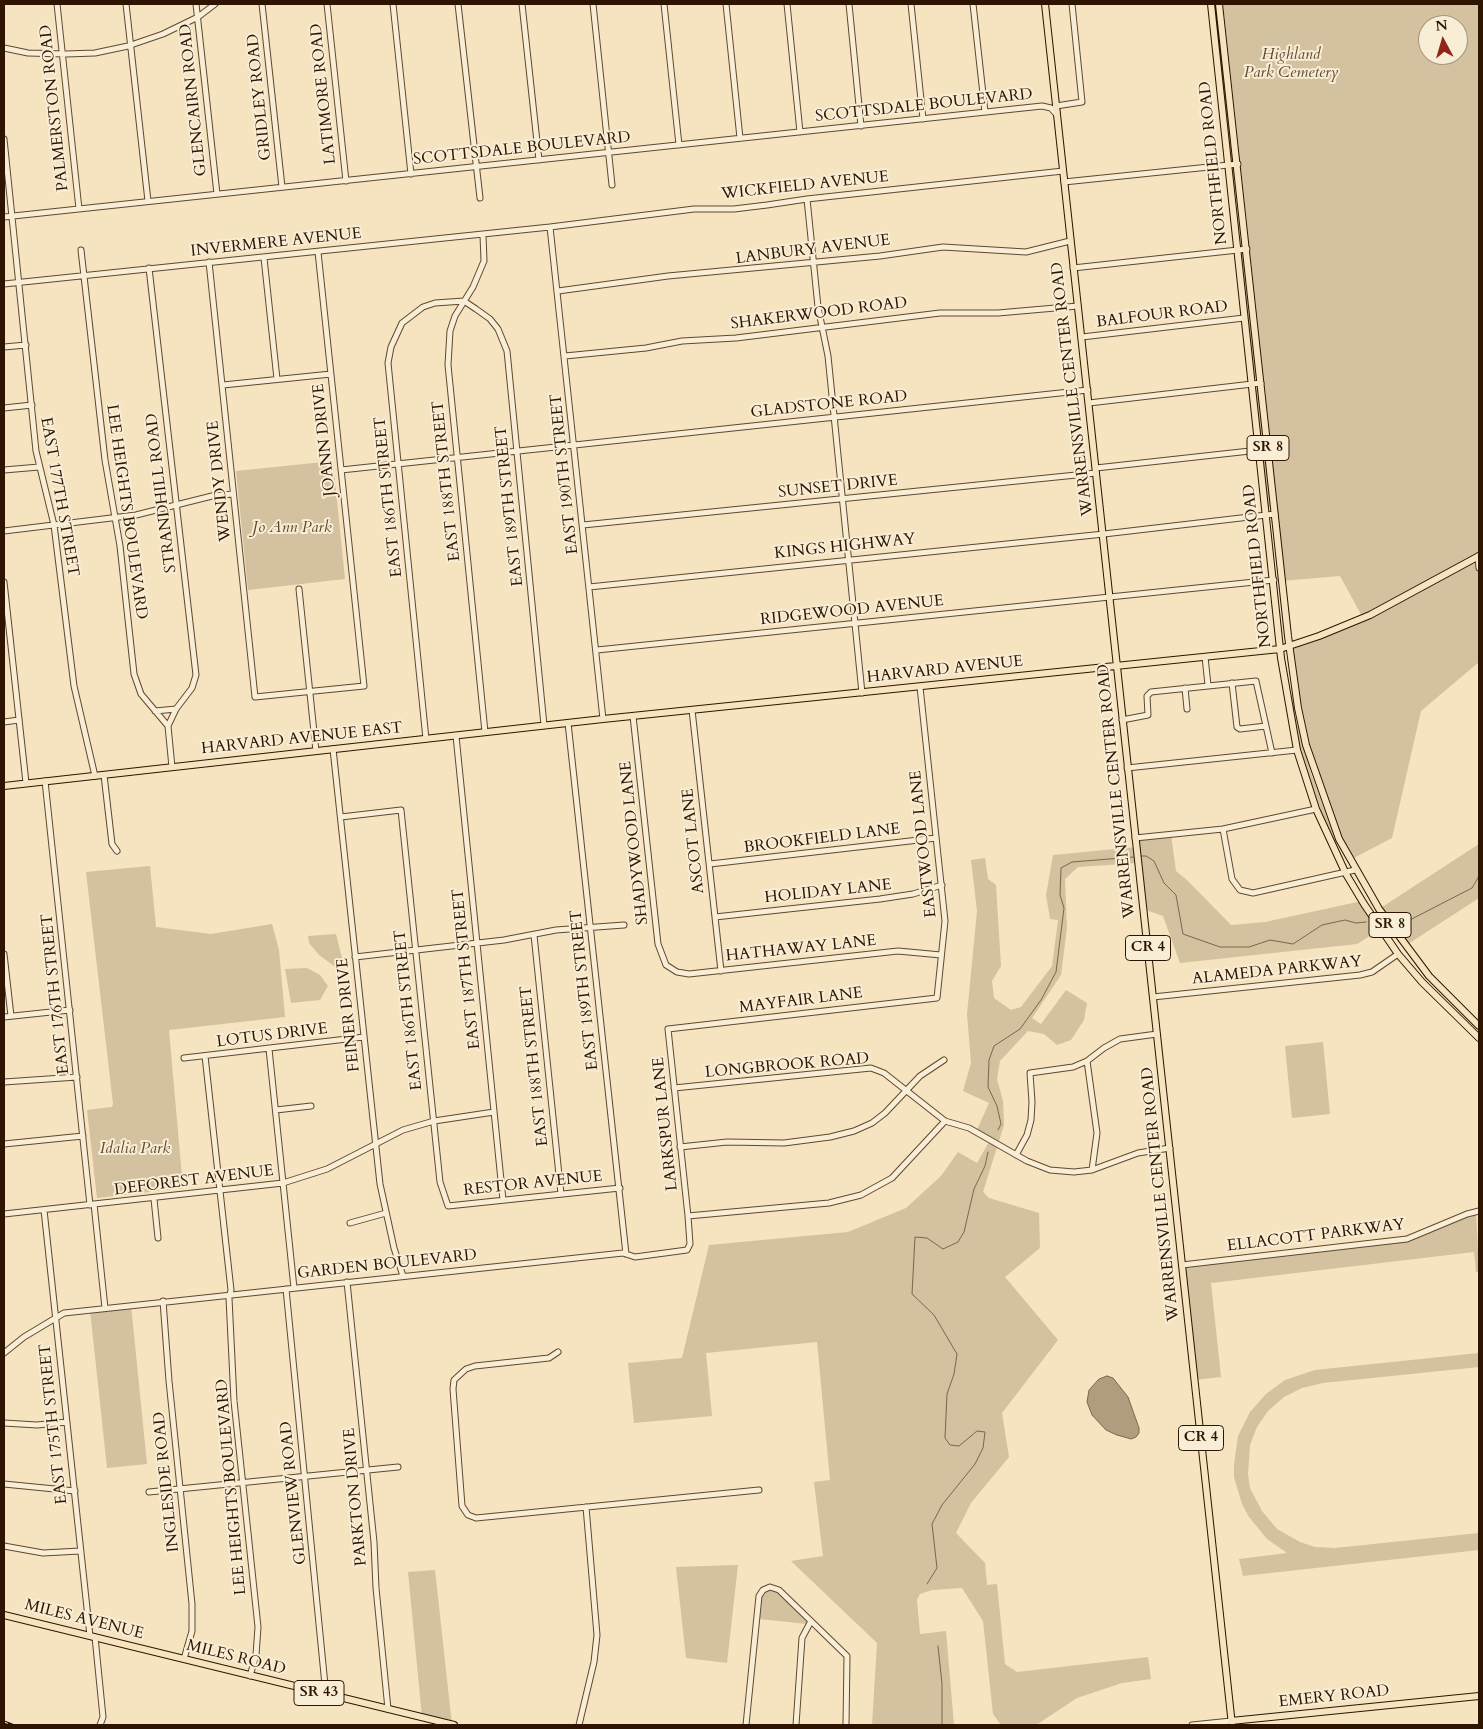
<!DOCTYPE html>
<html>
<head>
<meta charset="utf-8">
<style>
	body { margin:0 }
	#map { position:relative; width:1483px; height:1729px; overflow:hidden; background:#f5e4bf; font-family:Cardo,serif }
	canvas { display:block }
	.frame { position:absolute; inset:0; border:5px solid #2e1401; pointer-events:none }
	.north { position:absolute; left:1418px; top:15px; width:50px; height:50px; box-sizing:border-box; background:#f8edd5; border:1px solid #a79680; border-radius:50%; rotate:354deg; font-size:14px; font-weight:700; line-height:20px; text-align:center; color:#2e1401 }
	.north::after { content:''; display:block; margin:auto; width:18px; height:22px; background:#8f2418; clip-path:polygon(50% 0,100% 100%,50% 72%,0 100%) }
</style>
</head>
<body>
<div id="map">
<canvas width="1483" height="1729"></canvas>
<div class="frame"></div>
<div class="north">N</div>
</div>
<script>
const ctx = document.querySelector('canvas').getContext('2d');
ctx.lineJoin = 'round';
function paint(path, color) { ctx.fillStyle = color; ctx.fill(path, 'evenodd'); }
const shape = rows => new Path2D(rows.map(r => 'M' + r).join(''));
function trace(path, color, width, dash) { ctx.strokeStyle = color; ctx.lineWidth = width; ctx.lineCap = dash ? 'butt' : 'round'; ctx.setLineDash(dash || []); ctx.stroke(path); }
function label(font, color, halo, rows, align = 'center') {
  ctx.font = font + ' Cardo,serif'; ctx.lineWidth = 4; ctx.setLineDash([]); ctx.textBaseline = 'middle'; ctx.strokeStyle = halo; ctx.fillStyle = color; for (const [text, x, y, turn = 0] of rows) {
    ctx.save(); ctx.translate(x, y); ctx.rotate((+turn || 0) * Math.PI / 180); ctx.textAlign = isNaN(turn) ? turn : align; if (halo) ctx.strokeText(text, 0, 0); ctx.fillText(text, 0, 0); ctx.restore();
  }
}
paint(shape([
	[1223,4,1479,4,1479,662,1421,711,1392,838,1350,860,1313,769,1289,647,1363,618,1340,576,1282,581,1272,507,1268,507,1255,390,1258,388,1271,500,1277,500],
	[1428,25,1458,25,1458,55,1428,55],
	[1215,12,1221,36,1234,157,1230,158],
	[1244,254,1258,376,1256,378,1254,376,1241,255],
	[333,461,345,579,248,590,236,471],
	[1285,658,1293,708,1311,773,1329,822,1347,862,1322,815,1303,757,1295,727],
	[1171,834,1176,871,1188,881,1231,925,1265,922,1362,901,1381,929,1357,944,1180,963,1163,916,1143,909,1138,863,1078,867,1065,879,1067,928,1061,975,1032,1018,1041,1024,1066,990,1087,1003,1084,1020,1071,1040,1057,1045,1044,1034,1028,1031,1000,1061,997,1079,1003,1101,1004,1125,983,1192,989,1198,1039,1213,1040,1248,1005,1277,1058,1340,1002,1413,1009,1457,971,1503,956,1533,985,1563,987,1585,997,1584,1005,1664,1017,1672,1148,1657,1151,1679,1122,1683,1077,1698,1036,1725,1001,1725,993,1714,983,1621,962,1588,932,1590,920,1594,917,1600,920,1634,946,1631,954,1725,872,1725,877,1643,791,1561,823,1556,814,1482,830,1480,817,1342,706,1353,712,1416,634,1423,628,1363,682,1358,709,1245,848,1232,906,1208,941,1176,958,1152,977,1163,990,1140,976,1132,989,1103,963,1091,971,1063,967,1014,977,911,971,860,985,858,988,879,996,885,1001,966,992,981,994,998,1011,1010,1021,1007,1052,966,1058,920,1050,919,1046,895,1053,855,1136,847,1135,838],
	[1479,844,1479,898,1405,946,1379,909],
	[150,866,156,927,211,934,272,924,279,950,285,1017,169,1030,183,1188,97,1198,87,1110,112,1107,113,1104,86,872],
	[336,934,344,966,334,966,319,955,309,943,308,936],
	[307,968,320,975,328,986,320,1000,291,1003,285,969],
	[1323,1042,1330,1114,1292,1118,1285,1046],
	[1476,1212,1479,1272,1476,1272,1474,1252,1211,1283,1221,1377,1195,1380,1182,1265,1407,1239],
	[131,1305,147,1464,107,1468,90,1310],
	[1479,1353,1479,1367,1323,1383,1302,1388,1284,1397,1268,1411,1257,1427,1250,1445,1248,1474,1250,1488,1262,1511,1277,1529,1300,1542,1315,1547,1335,1548,1479,1533,1479,1550,1243,1576,1239,1559,1287,1553,1267,1539,1249,1517,1242,1504,1234,1477,1234,1464,1238,1436,1250,1412,1266,1394,1285,1380,1315,1370],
	[738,1565,727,1663,686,1658,676,1567],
	[435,1570,452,1725,422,1717,408,1572],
	[771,1589,777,1591,806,1619,807,1624,759,1619,761,1596,765,1591]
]), '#d3c19f');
const water = shape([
	[1107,1376,1113,1378,1128,1397,1139,1428,1139,1433,1136,1437,1131,1439,1117,1435,1106,1430,1092,1415,1087,1402,1089,1390,1099,1379,1107,1376]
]);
paint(water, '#b19d7e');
trace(water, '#7d664c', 1);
trace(shape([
	[1140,856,1146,856,1154,861,1164,883,1176,895,1183,934,1220,947,1249,947,1270,940,1293,944,1322,925,1345,920,1356,923,1366,922],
	[1402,924,1472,888,1479,876],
	[998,1130,1001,1124,997,1106,988,1087,989,1060,994,1046,1020,1029,1041,1000,1056,972,1064,908,1060,895,1061,868,1072,862,1134,857],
	[927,1584,937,1568,932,1524,942,1505,975,1464,983,1448,985,1432,977,1431,959,1446,950,1445,945,1438,947,1394,954,1374,957,1354,934,1315,912,1294,915,1237,927,1238,943,1249,958,1242,964,1232,974,1189,985,1166,988,1152],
	[938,1646,942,1684,942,1725]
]), '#7d664c', 1);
const minor = shape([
	[57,4,79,209],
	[126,4,148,201],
	[196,4,217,194],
	[262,4,282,187],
	[327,4,346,181],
	[393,4,411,174],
	[458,4,480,198],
	[522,4,539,160],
	[593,4,612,185],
	[664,4,679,145],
	[726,4,740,138],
	[787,4,800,132],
	[849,4,861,126],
	[911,4,923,119],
	[973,4,985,112],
	[4,48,28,53,66,54,95,53,128,46,163,34,198,17,215,4],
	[1056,106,1082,102,1072,4],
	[4,139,36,451,54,525,74,686,95,776],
	[1064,182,1238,164],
	[807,199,818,307,828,356,862,693],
	[4,217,1042,106,1051,108,1057,115],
	[550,227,603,719],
	[483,235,484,261,473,287,455,316,450,331,448,365,485,732],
	[81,250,105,460,120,546,134,674,141,694,168,726,172,767],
	[264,258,277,379],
	[209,262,255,697,364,686,318,252],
	[149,268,196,675,192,688,176,709,168,726],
	[1073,268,1247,249],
	[4,284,550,227,694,209,734,209,767,205,807,199,1063,171],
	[558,291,668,276,880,256,943,247,1026,252,1070,241],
	[1082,337,1244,318],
	[4,347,26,345],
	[565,356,646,348,682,341,736,338,940,313,998,313,1078,306],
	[223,385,331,374],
	[1089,403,1261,383],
	[4,408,32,405],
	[1096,468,1259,450],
	[4,470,39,467],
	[341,470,1088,390],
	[583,525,1096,473],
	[4,531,136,515,212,496,233,494],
	[1478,556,1479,568],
	[4,582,26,783],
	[589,587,1104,534,1275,514],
	[299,589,316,751],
	[597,650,1274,580],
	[1205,657,1208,685],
	[1232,683,1237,727,1240,729,1266,726],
	[1185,688,1187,709],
	[692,710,721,971],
	[155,711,176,709],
	[633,716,658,944,666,965,677,972,689,974,898,951,941,955],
	[1122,720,1148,715,1147,696,1151,692,1256,681,1272,753],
	[4,722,19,720],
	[568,723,626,1254],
	[456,736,503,1200],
	[426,739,388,363,391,347,402,323,423,307,435,303,464,301,476,309,490,319,498,329,507,351,544,725],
	[333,749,380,1184,394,1248,403,1276],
	[1127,768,1297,750],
	[104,775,112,844,117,851],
	[45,781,90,1205],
	[341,817,401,810,440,1182,448,1206,620,1188],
	[1223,829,1232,879,1240,890,1253,893,1355,870],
	[1135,838,1223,829,1316,809],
	[710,864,936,838],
	[715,917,880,899,913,894,942,885],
	[534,935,561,1194],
	[4,954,11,1016],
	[355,957,504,940,556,930,624,925],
	[1153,997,1360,975,1372,972,1398,954],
	[4,1017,70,1010],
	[269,1049,294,1288],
	[205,1056,231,1290,229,1298,234,1401,258,1627,256,1655,250,1676],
	[184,1058,364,1037],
	[1087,1061,1097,1133,1092,1170],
	[4,1082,77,1077],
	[674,1088,871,1068,884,1073,945,1121,969,1128,1027,1161,1050,1170,1074,1172,1092,1170,1138,1153,1170,1148],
	[276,1110,311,1106],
	[4,1144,83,1136],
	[680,1147,727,1142,784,1143,830,1137,854,1131,872,1123,885,1113,920,1076,944,1060],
	[1016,1155,1027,1135,1031,1120,1032,1102,1030,1073,1073,1067,1087,1061,1104,1048,1120,1039,1157,1034],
	[154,1199,158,1238],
	[94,1204,105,1308],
	[44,1210,90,1636],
	[4,1214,283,1183,327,1169,403,1130,434,1121,494,1112],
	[688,1216,829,1203,861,1195,892,1178,945,1121],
	[350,1223,386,1213],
	[1182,1265,1407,1239,1467,1214,1479,1211],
	[347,1282,374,1542,376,1588,388,1709],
	[286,1289,326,1695],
	[163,1301,169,1381,192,1604,192,1631,184,1659],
	[558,1352,549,1358,475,1366,466,1369,454,1380,453,1389,462,1506,468,1515,476,1518,759,1490],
	[4,1353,24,1337,64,1313,623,1253,635,1257,687,1250,690,1244,688,1216,668,1029,937,998,945,921,920,687],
	[4,1423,37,1425,67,1422],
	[4,1484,75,1491],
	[149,1492,398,1467],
	[4,1546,43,1553,80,1551],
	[95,1637,103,1717,100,1725],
	[579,1725,594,1662,597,1635,586,1507],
	[746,1725,759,1596,763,1590,770,1587,779,1590,847,1656,846,1725],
	[796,1725,802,1638,811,1621],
	[1192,1725,1231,1721]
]);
const major = shape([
	[1045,4,1232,1725],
	[1211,4,1281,658,1297,750,1316,809,1346,874,1364,904,1398,954,1422,982,1479,1038],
	[1219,4,1288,636,1298,708,1306,745,1339,839,1379,909,1429,976,1479,1026],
	[4,786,603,719,1280,649,1319,636,1370,615,1479,556],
	[4,1615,454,1725],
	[1231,1721,1479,1696]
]);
trace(minor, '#604830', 7);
trace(major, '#2e1401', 8);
trace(minor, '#f8edd5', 5);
trace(major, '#f5e4bf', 6);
const rail = shape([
	[4,1722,12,1725]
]);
trace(rail, '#2e1401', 3);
trace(rail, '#f8edd5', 1, [4]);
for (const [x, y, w] of [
	[1268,448,42],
	[1390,925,42],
	[1148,948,45],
	[1201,1438,45],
	[319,1693,50]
]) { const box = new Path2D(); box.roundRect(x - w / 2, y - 12.5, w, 25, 4); ctx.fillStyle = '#f8edd5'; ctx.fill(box); trace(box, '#2e1401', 1); }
label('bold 15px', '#2e1401', null, [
	["SR 8",1268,448],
	["SR 8",1390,925],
	["CR 4",1148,948],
	["CR 4",1201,1438],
	["SR 43",319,1693]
]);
label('italic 16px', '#604830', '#f8edd5', [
	["Highland",1291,55],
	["Park Cemetery",1291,73],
	["Jo Ann Park",292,528],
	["Idalia Park",135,1149]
]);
label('16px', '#2e1401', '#f8edd5', [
	["LATIMORE ROAD",324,94,-96],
	["GRIDLEY ROAD",260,97,-96],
	["GLENCAIRN ROAD",194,100,-96],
	["SCOTTSDALE BOULEVARD",924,106,-6],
	["PALMERSTON ROAD",55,108,-96],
	["SCOTTSDALE BOULEVARD",522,149,-6],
	["NORTHFIELD ROAD",1214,163,-96],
	["WICKFIELD AVENUE",805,186,-6],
	["INVERMERE AVENUE",276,243,-6],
	["LANBURY AVENUE",813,250,-7],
	["SHAKERWOOD ROAD",819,314,-7],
	["BALFOUR ROAD",1162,315,-7],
	["WARRENSVILLE CENTER ROAD",1073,389,-97],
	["GLADSTONE ROAD",829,405,-6],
	["JOANN DRIVE",325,440,-96],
	["EAST 190TH STREET",565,474,-96],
	["WENDY DRIVE",220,481,-96],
	["EAST 188TH STREET",447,481,-96],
	["SUNSET DRIVE",838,487,-6],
	["STRANDHILL ROAD",162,493,-97],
	["EAST 177TH STREET",59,497,80],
	["EAST 186TH STREET",389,497,-96],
	["EAST 189TH STREET",510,506,-96],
	["LEE HEIGHTS BOULEVARD",126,512,82],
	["KINGS HIGHWAY",845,547,-6],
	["NORTHFIELD ROAD",1258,566,-96],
	["RIDGEWOOD AVENUE",852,611,-6],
	["HARVARD AVENUE",945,670,-6],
	["HARVARD AVENUE EAST",302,739,-6],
	["WARRENSVILLE CENTER ROAD",1117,791,-96],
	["BROOKFIELD LANE",822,839,-7],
	["ASCOT LANE",694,841,-96],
	["SHADYWOOD LANE",635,843,-96],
	["EASTWOOD LANE",924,844,-96],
	["HOLIDAY LANE",828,892,-6],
	["HATHAWAY LANE",801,949,-6],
	["EAST 187TH STREET",467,969,-96],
	["ALAMEDA PARKWAY",1277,971,-6],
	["EAST 189TH STREET",585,990,-96],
	["EAST 176TH STREET",56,994,-96],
	["MAYFAIR LANE",801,1001,-7],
	["EAST 186TH STREET",409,1010,-96],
	["FEINER DRIVE",349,1015,-96],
	["LOTUS DRIVE",272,1036,-7],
	["EAST 188TH STREET",535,1066,-96],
	["LONGBROOK ROAD",787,1066,-5],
	["LARKSPUR LANE",666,1124,-96],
	["DEFOREST AVENUE",194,1181,-7],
	["RESTOR AVENUE",533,1184,-6],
	["WARRENSVILLE CENTER ROAD",1161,1194,-96],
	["ELLACOTT PARKWAY",1316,1236,-7],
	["GARDEN BOULEVARD",387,1265,-6],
	["EAST 175TH STREET",54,1424,-96],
	["INGLESIDE ROAD",167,1482,-96],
	["LEE HEIGHTS BOULEVARD",232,1487,-95],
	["GLENVIEW ROAD",294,1493,-96],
	["PARKTON DRIVE",356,1497,-95],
	["MILES AVENUE",84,1620,14],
	["MILES ROAD",236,1658,14],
	["EMERY ROAD",1334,1697,-6]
]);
</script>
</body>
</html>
